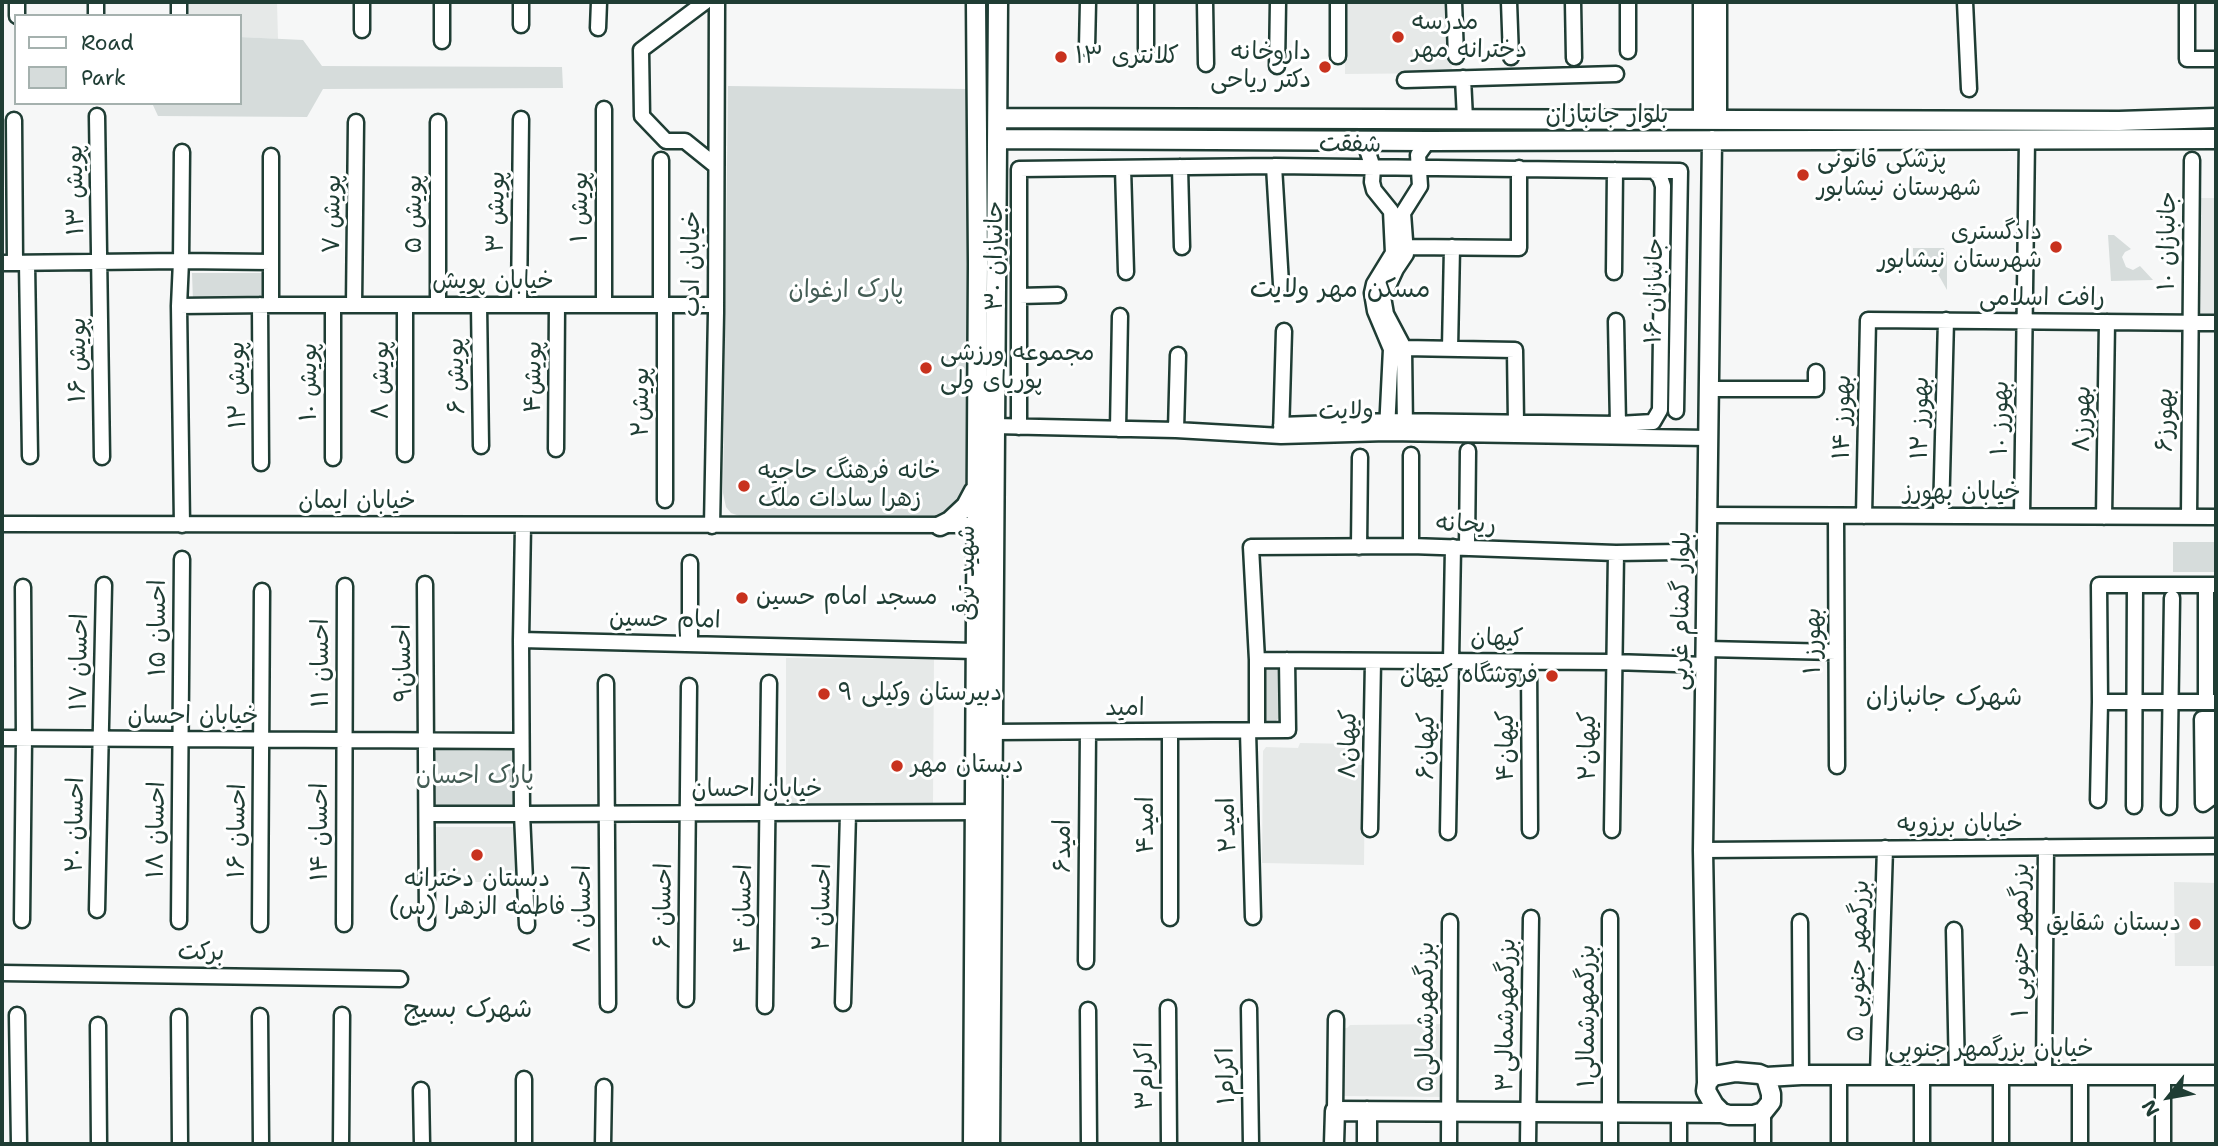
<!DOCTYPE html>
<html>
<head>
<meta charset="utf-8">
<style>
	body { margin:0 }
	#map { position:relative; width:2218px; height:1146px; overflow:hidden; background:#f6f7f7; font-family:"Shantell Sans",sans-serif }
	canvas { display:block }
	.frame { position:absolute; inset:0; border:4px solid #1f3d34; pointer-events:none }
	.legend { position:absolute; left:14px; top:14px; width:228px; height:91px; box-sizing:border-box; background:#fff; border:2px solid #a5b1ae; margin:0; padding:9px 12px; list-style:none; font-size:21px; color:#1f3d34 }
	.legend li { display:flex; align-items:center; gap:14px; height:35px }
	.legend b { width:35px; border:2px solid #a5b1ae }
	.north { position:absolute; left:2134px; top:1062px; width:70px; height:70px; -webkit-text-stroke:5px #fff; paint-order:stroke; rotate:239deg; font-size:19px; font-weight:700; line-height:28px; text-align:center; color:#1f3d34 }
	.north::after { content:''; display:block; margin:auto; width:24px; height:32px; background:#1f3d34; clip-path:polygon(50% 0,100% 100%,50% 72%,0 100%) }
</style>
</head>
<body>
<div id="map">
<canvas width="2218" height="1146"></canvas>
<div class="frame"></div>
<ul class="legend">
<li><b style="height:9px;background:#fff"></b>Road</li>
<li><b style="height:19px;background:#d6dcdb"></b>Park</li>
</ul>
<div class="north">N</div>
</div>
<script>
const ctx = document.querySelector('canvas').getContext('2d');
ctx.lineJoin = 'round';
function paint(path, color) { ctx.fillStyle = color; ctx.fill(path, 'evenodd'); }
const shape = rows => new Path2D(rows.map(r => 'M' + r).join(''));
function trace(path, color, width, dash) { ctx.strokeStyle = color; ctx.lineWidth = width; ctx.lineCap = dash ? 'butt' : 'round'; ctx.setLineDash(dash || []); ctx.stroke(path); }
function label(font, color, halo, rows, align = 'center') {
  ctx.font = font + ' "Shantell Sans","Playpen Sans Arabic",sans-serif'; ctx.lineWidth = 6; ctx.setLineDash([]); ctx.textBaseline = 'middle'; ctx.strokeStyle = halo; ctx.fillStyle = color; for (const [text, x, y, turn = 0] of rows) {
    ctx.save(); ctx.translate(x, y); ctx.rotate((+turn || 0) * Math.PI / 180); ctx.textAlign = isNaN(turn) ? turn : align; if (halo) ctx.strokeText(text, 0, 0); ctx.fillText(text, 0, 0); ctx.restore();
  }
}
paint(shape([
	[186,2,277,2,278,39,240,37,240,16,186,16],
	[1345,2,1448,2,1452,73,1345,74],
	[2197,198,2216,198,2216,315,2197,314],
	[786,658,934,659,933,803,786,804],
	[1300,743,1355,744,1355,765,1365,765,1364,865,1262,863,1263,751,1266,747,1298,748],
	[436,827,518,827,520,882,435,882],
	[2174,882,2216,883,2216,966,2175,966],
	[1445,1024,1444,1097,1342,1096,1342,1028,1347,1028,1350,1025]
]), '#e6e9e8');
paint(shape([
	[240,37,303,40,322,66,562,67,563,88,323,89,307,117,158,116,152,103,240,103],
	[728,86,968,89,966,499,946,517,745,518,731,513,726,507,723,493],
	[1846,125,2216,127,2216,134,1845,134],
	[1138,126,1551,128,1539,132,1139,132],
	[2108,235,2114,235,2131,249,2125,252,2122,257,2126,267,2133,270,2140,266,2153,280,2111,281],
	[1913,248,1944,248,1945,251,1947,252,1947,290,1934,267,1920,267,1913,261],
	[192,273,267,273,267,300,193,302],
	[2173,542,2216,542,2216,572,2173,572],
	[1277,664,1281,670,1281,716,1273,724,1268,724,1264,722,1263,665],
	[444,747,507,747,513,749,516,755,516,797,513,804,509,806,443,809,437,807,434,801,433,756,437,750]
]), '#d6dcdb');
const minor = shape([
	[17,2,17,16],
	[705,2,641,50,642,116,666,141,685,141,716,166],
	[1205,2,1206,64],
	[1338,2,1338,56],
	[1454,2,1456,56],
	[1509,2,1511,57],
	[1573,2,1574,58],
	[1965,2,1969,89],
	[2187,2,2187,59,2216,59],
	[179,14,179,2],
	[96,16,96,2],
	[521,25,521,2],
	[598,28,599,2],
	[362,30,362,2],
	[442,41,442,2],
	[1087,48,1088,2],
	[1146,49,1146,2],
	[1628,51,1628,2],
	[1277,66,1278,2],
	[1463,78,1465,119],
	[1405,80,1616,74],
	[604,109,604,305],
	[97,116,102,457],
	[14,120,15,263],
	[438,122,438,305],
	[1364,140,1373,168,1372,182,1374,190,1391,211,1393,253,1374,284,1372,293,1375,311,1391,349,1387,430],
	[271,156,271,305,179,306,181,261,271,262],
	[661,160,661,305],
	[1274,166,1281,284],
	[1180,167,1182,247],
	[1123,168,1126,272],
	[1406,247,1519,248,1519,168],
	[2,263,181,261,182,152],
	[27,263,30,456],
	[1614,272,1615,170],
	[1019,296,1058,295],
	[260,305,261,463],
	[271,305,716,305],
	[354,305,356,122],
	[479,305,481,446],
	[519,305,521,119],
	[665,305,665,500],
	[179,306,182,525],
	[1616,321,1618,424],
	[1404,348,1515,350,1516,423],
	[1450,349,1452,247],
	[1709,389,1816,389,1816,372],
	[1281,425,1388,421,1618,424,1653,422,1660,410,1663,186,1660,177,1654,171],
	[994,426,1176,430,1281,436,1387,433,1708,438],
	[1019,427,1019,169,1274,166,1680,171,1676,411],
	[1118,429,1120,316],
	[1405,429,1404,348,1386,314,1383,297,1396,269,1406,254,1403,213,1420,186,1418,155,1428,141],
	[1176,430,1178,355],
	[1281,435,1284,331],
	[556,449,557,305],
	[405,454,405,305],
	[333,458,333,305],
	[1708,515,2216,517],
	[1836,516,1837,766],
	[1864,516,1868,320,2216,323],
	[1941,516,1946,320],
	[2022,516,2027,139],
	[2104,517,2107,322],
	[2189,517,2192,160],
	[2,524,975,525],
	[712,526,716,313,717,2],
	[1411,546,1411,455],
	[1359,547,1360,457],
	[1467,547,1468,451],
	[425,584,427,922],
	[2206,585,2206,702],
	[2216,585,2099,585,2100,702,2216,702],
	[521,640,975,651],
	[690,644,690,563],
	[1707,649,1836,652],
	[1257,660,1251,547,1411,546,1616,553,1679,552],
	[1529,662,1530,830],
	[606,683,608,1004],
	[2215,719,2202,719,2203,804,2215,795],
	[2216,719,2216,795],
	[1257,730,1257,660,1613,662,1706,665],
	[1248,731,1253,917],
	[992,732,1288,730,1287,660],
	[2,738,521,741],
	[2098,800,2100,702],
	[2134,806,2135,585],
	[2169,807,2172,598],
	[427,814,522,814,521,640,523,525],
	[1370,829,1373,661],
	[1612,830,1616,553],
	[1448,832,1453,547],
	[1703,850,2216,846],
	[97,910,104,585],
	[1170,918,1170,731],
	[22,920,24,738,23,587],
	[179,921,182,559],
	[1800,922,1801,1075],
	[260,924,262,591],
	[344,924,345,586],
	[527,925,522,814,984,812],
	[1954,930,1957,1075],
	[1086,961,1088,732],
	[2,973,400,979],
	[686,999,689,686],
	[843,1003,848,813],
	[765,1006,769,683],
	[1168,1008,1169,1144],
	[1249,1008,1251,1144],
	[1088,1010,1089,1144],
	[17,1015,19,1144],
	[260,1016,261,1144],
	[179,1017,180,1144],
	[98,1025,99,1144],
	[1839,1075,1839,1144],
	[1878,1075,1885,848],
	[1922,1075,1922,1144],
	[2044,1075,2046,847],
	[2163,1075,2163,1144],
	[421,1090,422,1144],
	[1335,1111,1336,1019],
	[1679,1112,1679,1144],
	[1763,1112,1763,1144],
	[341,1144,342,1015],
	[524,1144,524,1079],
	[603,1144,604,1087],
	[1449,1144,1450,922],
	[1528,1144,1531,918],
	[1610,1144,1610,918],
	[2001,1144,2001,1075],
	[2080,1144,2080,1075]
]);
const major = shape([
	[1703,2,1703,119],
	[998,118,2119,121,2216,118],
	[1717,119,1717,2],
	[997,139,1428,141,2216,139],
	[940,526,950,521,966,506,974,491],
	[1766,1077,1771,1094,1771,1102,1763,1112,1753,1115,1729,1115,1722,1113,1714,1105,1706,1091,1707,1083,1713,1076,1736,1072,1759,1074,1766,1077,1801,1075,2216,1075],
	[1707,1083,1703,850,1712,140],
	[973,1144,978,264,976,2],
	[990,1144,998,2],
	[1334,1144,1335,1111,1722,1113],
	[1367,1144,1367,1111]
]);
trace(minor, '#1f3d34', 19);
trace(major, '#1f3d34', 23);
trace(minor, '#fff', 14);
trace(major, '#fff', 18);
for (const [x, y, r, color] of [
	[1398,37,7,"#c8321e"],
	[1061,57,7,"#c8321e"],
	[1325,67,7,"#c8321e"],
	[1803,175,7,"#c8321e"],
	[2056,247,7,"#c8321e"],
	[926,368,7,"#c8321e"],
	[744,486,7,"#c8321e"],
	[742,598,7,"#c8321e"],
	[1552,676,7,"#c8321e"],
	[824,694,7,"#c8321e"],
	[897,766,7,"#c8321e"],
	[477,855,7,"#c8321e"],
	[2195,924,7,"#c8321e"]
]) { const dot = new Path2D(); dot.arc(x, y, r, 0, 2 * Math.PI); ctx.fillStyle = color; ctx.fill(dot); trace(dot, '#fff', 2.5); }
label('24px', '#1f3d34', '#fff', [
	["مدرسه",1412,23],
	["دخترانه مهر",1412,51],
	["داروخانه",1311,53,"right"],
	["دکتر ریاحی",1311,81,"right"],
	["کلانتری ۱۳",1075,57],
	["پزشکی قانونی",1817,161],
	["شهرستان نیشابور",1817,189],
	["دادگستری",2042,233,"right"],
	["شهرستان نیشابور",2042,261,"right"],
	["مجموعه ورزشی",940,354],
	["پوریای ولی",940,382],
	["خانه فرهنگ حاجیه",758,472],
	["زهرا سادات ملک",758,500],
	["مسجد امام حسین",756,598],
	["فروشگاه کیهان",1538,676,"right"],
	["دبیرستان وکیلی ۹",838,694],
	["دبستان مهر",911,766],
	["دبستان دخترانه",477,880,"center"],
	["فاطمه الزهرا (س)",477,908,"center"],
	["دبستان شقایق",2181,924,"right"]
], 'left');
label('24px', '#1f3d34', '#fff', [
	["بلوار جانبازان",1607,116],
	["شفقت",1350,145,1],
	["پویش ۱۳",76,190,-91],
	["پویش ۱",581,207,-90],
	["پویش ۳",497,212,-89],
	["پویش ۷",333,214,-89],
	["پویش ۵",415,214,-90],
	["جانبازان ۱۰",2168,241,-89],
	["جانبازان ۳۰",996,256,-90],
	["خیابان ادب",693,264,-90],
	["خیابان پویش",493,282],
	["جانبازان ۱۶",1655,291,-89],
	["رافت اسلامی",2042,299],
	["پویش ۱۶",79,360,-90],
	["پویش ۶",457,376,-91],
	["پویش۴",534,377,-89],
	["پویش ۸",382,380,-90],
	["پویش ۱۰",310,382,-90],
	["پویش ۱۲",238,385,-91],
	["پویش۲",642,402,-90],
	["ولایت",1346,412,-1],
	["بهورز ۱۴",1843,417,-89],
	["بهورز ۱۲",1921,418,-89],
	["بهورز ۱۰",2001,418,-89],
	["بهورز۸",2083,419,-89],
	["بهورز۶",2166,420,-90],
	["خیابان بهورز",1962,493],
	["خیابان ایمان",357,502],
	["ریحانه",1466,525,2],
	["شهید ترقی",968,573,-90],
	["بلوار گمنام غربی",1682,611,-89],
	["امام حسین",665,620,1],
	["احسان ۱۵",159,628,-90],
	["کیهان",1497,639,1],
	["بهورز ۱",1814,641,-90],
	["احسان ۱۷",80,662,-89],
	["احسان ۱۱",322,663,-90],
	["احسان۹",404,663,-91],
	["امید",1125,709],
	["خیابان احسان",193,717],
	["کیهان۸",1349,744,-89],
	["کیهان۶",1427,746,-89],
	["کیهان۴",1507,746,-90],
	["کیهان۲",1589,746,-90],
	["خیابان احسان",757,790],
	["احسان ۲۰",76,825,-89],
	["امید۴",1147,825,-90],
	["امید۲",1228,825,-92],
	["خیابان برزویه",1960,825],
	["احسان ۱۸",157,830,-89],
	["احسان ۱۶",238,831,-89],
	["احسان ۱۴",321,832,-90],
	["امید۶",1064,846,-90],
	["احسان ۶",664,906,-89],
	["احسان ۲",823,907,-89],
	["احسان ۸",584,909,-90],
	["احسان ۴",744,909,-89],
	["بزرگمهر جنوبی ۱",2022,940,-90],
	["برکت",201,953,1],
	["بزرگمهر جنوبی ۵",1859,961,-88],
	["بزرگمهرشمالی۳",1507,1015,-89],
	["بزرگمهرشمالی۱",1588,1016,-90],
	["بزرگمهرشمالی۵",1427,1017,-90],
	["خیابان بزرگمهر جنوبی",1991,1050],
	["اکرام۳",1146,1076,-90],
	["اکرام۱",1227,1076,-91]
]);
label('24px', '#445d55', '#fff', [
	["پارک ارغوان",846,291],
	["پارک احسان",475,777]
]);
label('26px', '#1f3d34', '#fff', [
	["مسکن مهر ولایت",1340,290],
	["شهرک جانبازان",1944,698],
	["شهرک بسیج",468,1010]
]);
</script>
</body>
</html>
